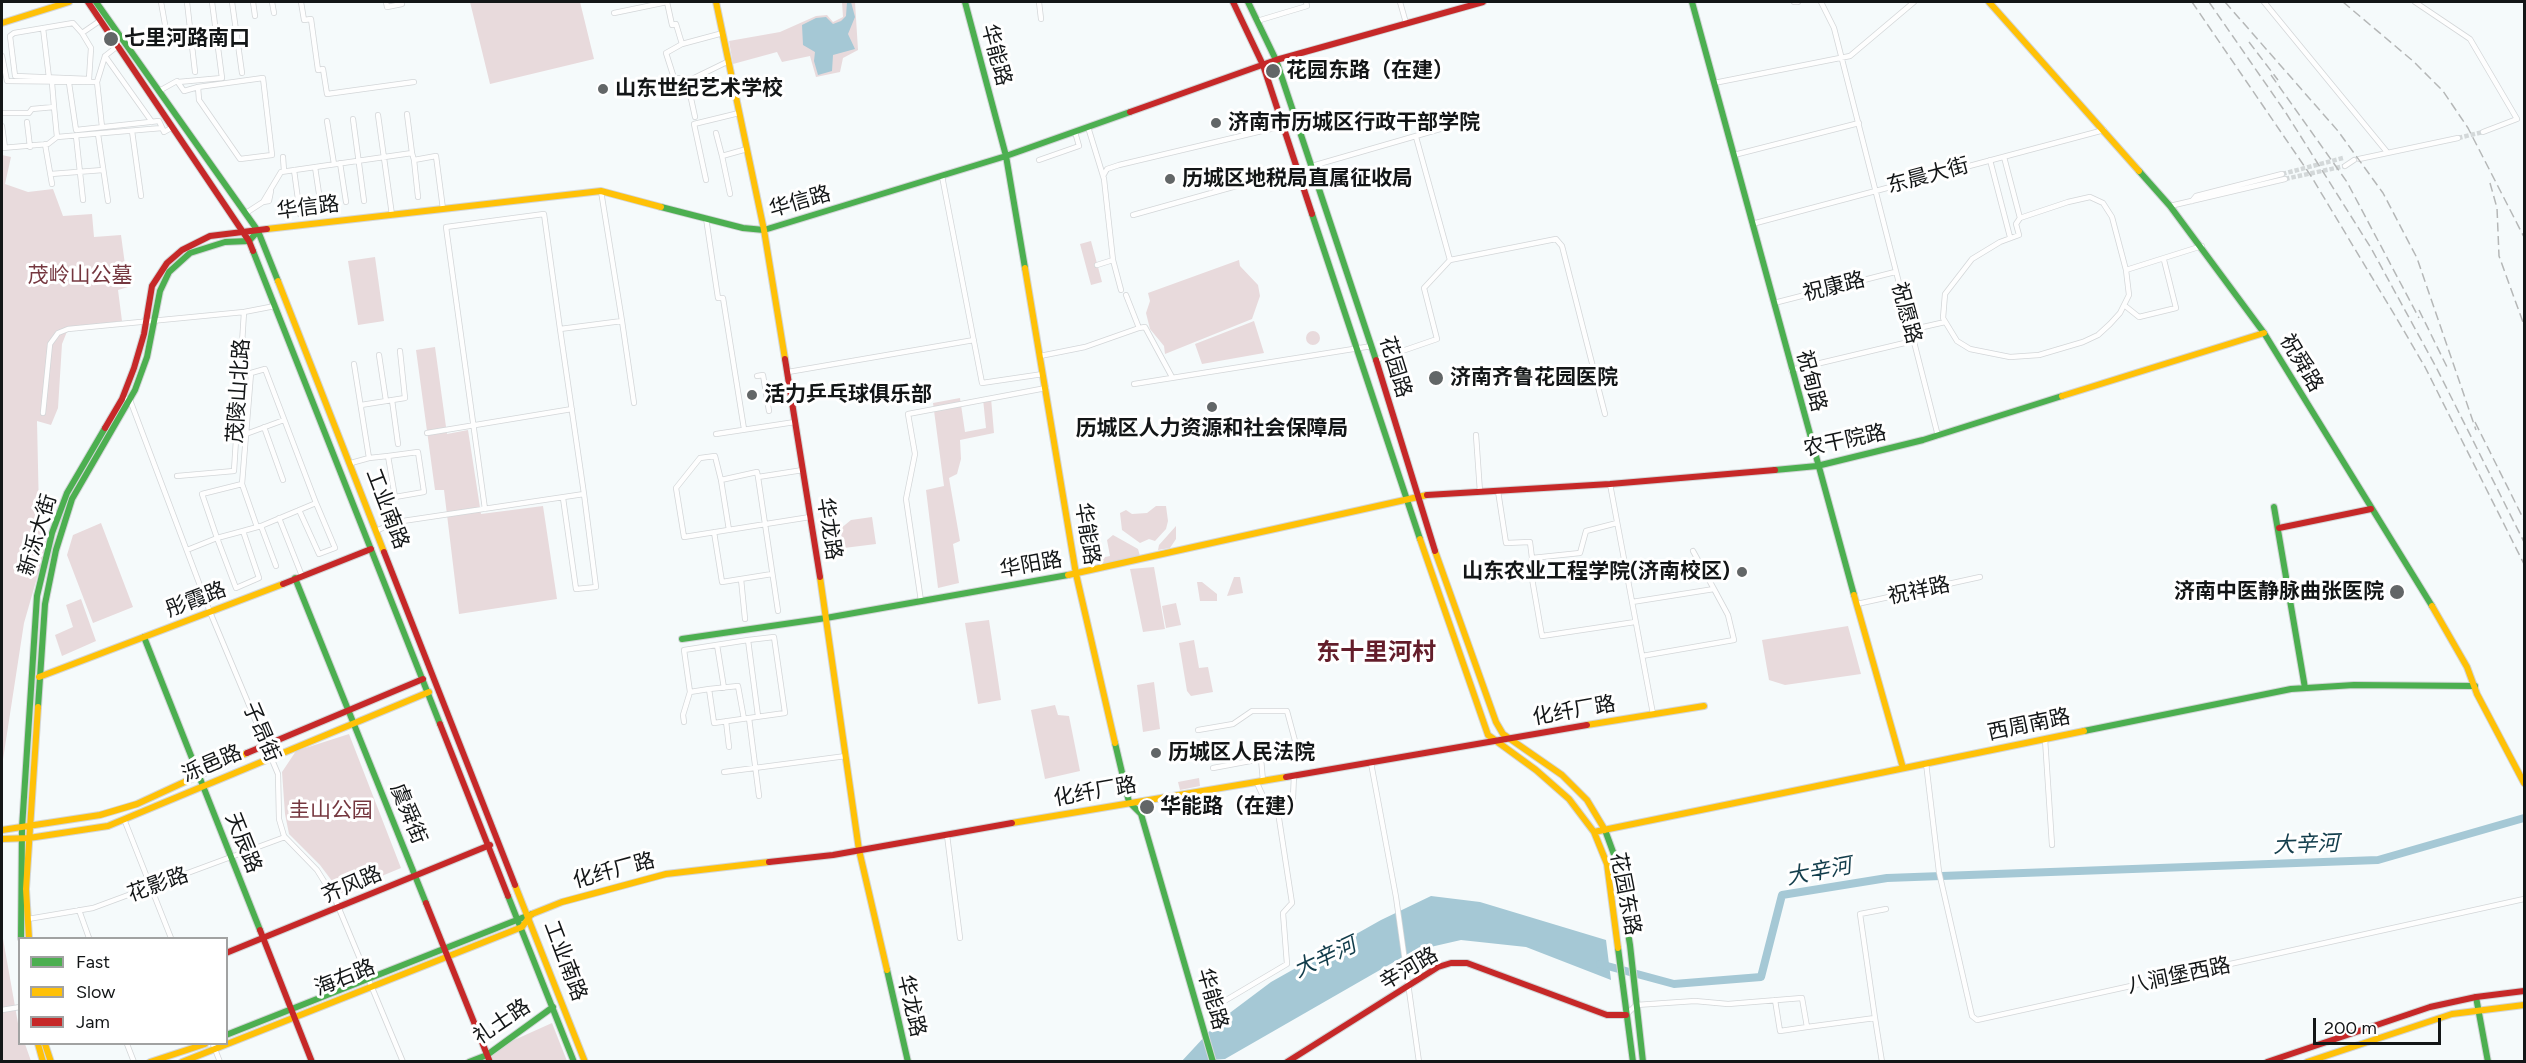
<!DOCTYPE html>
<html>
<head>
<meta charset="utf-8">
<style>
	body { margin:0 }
	#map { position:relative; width:2526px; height:1063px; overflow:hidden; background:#f5fafb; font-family:Figtree,sans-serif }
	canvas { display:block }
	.frame { position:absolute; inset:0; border:3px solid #131617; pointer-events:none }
	.legend { position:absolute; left:18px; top:937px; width:210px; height:108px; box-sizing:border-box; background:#fff; border:2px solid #a1a2a2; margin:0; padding:8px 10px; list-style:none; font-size:18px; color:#131617 }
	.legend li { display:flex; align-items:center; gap:12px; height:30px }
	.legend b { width:30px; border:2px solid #a1a2a2 }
	.scale { position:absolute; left:2313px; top:1018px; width:128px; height:27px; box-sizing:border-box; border:3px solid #131617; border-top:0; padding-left:8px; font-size:18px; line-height:21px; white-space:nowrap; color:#131617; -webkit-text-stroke:4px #fff; paint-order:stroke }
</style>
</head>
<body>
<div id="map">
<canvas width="2526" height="1063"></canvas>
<div class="frame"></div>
<ul class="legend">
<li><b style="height:8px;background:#4caf50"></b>Fast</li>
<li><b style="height:8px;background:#ffc107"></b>Slow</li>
<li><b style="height:8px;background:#c62828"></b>Jam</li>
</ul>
<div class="scale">200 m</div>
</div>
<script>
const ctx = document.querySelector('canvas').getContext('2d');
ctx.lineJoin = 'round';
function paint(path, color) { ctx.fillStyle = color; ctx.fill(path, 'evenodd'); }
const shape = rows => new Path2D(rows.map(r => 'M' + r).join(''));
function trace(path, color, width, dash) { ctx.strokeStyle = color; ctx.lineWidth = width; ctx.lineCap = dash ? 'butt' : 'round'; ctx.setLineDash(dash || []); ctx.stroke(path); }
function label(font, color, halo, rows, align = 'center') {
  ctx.font = font + ' Figtree,"Noto Sans SC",sans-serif'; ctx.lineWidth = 6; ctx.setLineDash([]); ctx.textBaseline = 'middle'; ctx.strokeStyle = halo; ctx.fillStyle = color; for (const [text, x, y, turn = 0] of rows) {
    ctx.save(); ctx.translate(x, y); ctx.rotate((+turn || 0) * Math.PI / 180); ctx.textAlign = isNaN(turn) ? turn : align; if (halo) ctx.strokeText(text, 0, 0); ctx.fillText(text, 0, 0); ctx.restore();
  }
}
paint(shape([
	[470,2,580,2,594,59,490,84],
	[842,2,855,2,858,50,843,58,840,72,816,77,810,56,782,62,777,52,733,64,729,41,780,32,816,16,827,15,833,22,843,17],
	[2,155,11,157,5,184,28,192,53,189,63,216,92,214,94,237,121,235,128,287,118,290,122,321,68,329,62,344,58,408,51,425,37,421,39,512,49,536,24,623,2,766],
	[1091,241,1102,282,1091,285,1080,244],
	[375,257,384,321,358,325,348,261],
	[1239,260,1240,266,1258,285,1260,296,1252,319,1165,354,1164,346,1150,329,1146,313,1150,301,1148,293],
	[1254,321,1264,353,1202,364,1195,344],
	'1306 338a7 7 0 1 1 14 0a7 7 0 1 1-14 0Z',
	[435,347,447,434,468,430,481,514,543,506,557,599,459,614,444,490,435,490,416,350],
	[960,398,965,432,986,428,983,399,991,398,994,433,960,440,961,459,957,474,949,478,960,541,953,544,959,583,938,588,926,490,944,486,933,403],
	[1156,506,1166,506,1168,521,1166,529,1155,541,1149,539,1140,543,1122,530,1120,513,1126,510,1132,514,1147,513],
	[872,517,876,544,844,548,840,529,851,520],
	[101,523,133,607,93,623,67,555,73,535],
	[1176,526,1176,539,1170,548,1158,550,1159,545],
	[1113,535,1138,549,1140,556,1097,566,1096,559,1110,556,1107,540],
	[1154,567,1165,629,1143,632,1130,569],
	[1234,577,1240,577,1243,593,1227,596],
	[1197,582,1202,582,1217,594,1217,601,1200,601],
	[81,599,96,641,62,656,55,635,73,627,66,605],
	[1176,603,1181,625,1166,628,1162,606],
	[989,620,1001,700,978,704,965,623],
	[1848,626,1861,674,1785,685,1769,680,1762,640],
	[1194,640,1199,668,1208,667,1213,692,1191,696,1187,691,1179,643],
	[1154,682,1160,729,1143,732,1137,685],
	[1055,705,1058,715,1069,716,1080,771,1045,779,1031,710],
	[349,734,401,868,341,893,320,865,289,834,285,814,282,772,296,751],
	[1199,778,1200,786,1180,790,1178,782],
	[2,933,19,1029,20,1044,25,1044,31,1061,2,1061],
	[552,1023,567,1061,465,1062]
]), '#e8dadc');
paint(shape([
	[847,2,851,2,855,17,848,34,855,49,833,55,832,71,818,75,814,61,815,52,803,45,802,25,816,18,826,17,833,24,841,21,846,16],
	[1431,896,1480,902,1606,940,1611,980,1526,947,1461,940,1413,951,1225,1059,1181,1062,1219,1021,1271,982,1381,920]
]), '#a5c8d5');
trace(shape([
	[1600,964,1674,984,1761,977,1782,895,1887,878,2378,860,2524,818]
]), '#a5c8d5', 8);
trace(shape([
	[2458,138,2483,132],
	[2282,174,2343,158],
	[2285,179,2345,166]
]), '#d3d8d9', 4.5, [4.5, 2]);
const street = shape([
	[161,2,166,30],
	[187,2,195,72],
	[232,2,242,73],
	[253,2,255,16],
	[272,2,274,13],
	[301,2,304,20,311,19,318,70,323,69,327,94,414,82],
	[386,2,387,7,402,4],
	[667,2,672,25,676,24,682,44,666,53,674,78,692,79,729,61],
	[1039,2,1041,19],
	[1400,2,1406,23],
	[1794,2,1798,2],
	[1821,2,1834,28,1938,436],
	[2264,2,2387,152],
	[2415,2,2470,39,2517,119,2483,132],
	[614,13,667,2],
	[1257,21,1307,6,1306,2],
	[43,28,49,78],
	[82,33,91,48,89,79,15,76,10,36,14,33,73,23,82,33,101,20],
	[682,44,723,33],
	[2,56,7,81,97,82],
	[105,56,152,122],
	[263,78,272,155,240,159,199,100,198,87,263,78],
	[687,80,695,117],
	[178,82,222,78,212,2],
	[69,83,76,130,159,121,164,132,173,127],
	[1714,83,1850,56,1914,2],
	[159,91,177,81,184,91,198,87],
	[54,107,57,137],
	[2,113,29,113,32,109,54,107,52,83],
	[407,114,412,153],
	[378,115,392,215],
	[353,119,364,201],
	[327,121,334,164],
	[27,122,30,147],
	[2,126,5,148],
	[102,127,97,82,105,56,119,45],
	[1088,127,1104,179,1113,260,1121,290],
	[132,131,141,196],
	[716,133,722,156],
	[98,134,108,201],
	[76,136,83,200],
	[45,144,52,184],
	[2,148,48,144,57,137,162,128],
	[1734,155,1859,123],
	[283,157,284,171],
	[2004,157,2020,218],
	[2359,159,2458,138],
	[414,160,418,197],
	[1039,160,1079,146,1075,132],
	[1990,160,2010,237],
	[340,163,346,202],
	[1312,166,1440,129],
	[2345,166,2354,160],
	[315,167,321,207],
	[294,170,300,214],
	[51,174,103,170],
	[942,176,982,383,1043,374],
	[1103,176,1107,169,1119,165,1283,126],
	[706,180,694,124,739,113],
	[601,191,622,321],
	[730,194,722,156,747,149],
	[2192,201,2196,196,2282,174],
	[263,202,269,201,271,191],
	[2170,206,2285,179],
	[246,213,263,202,281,172,412,153,414,160,436,156,443,209],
	[1133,215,1297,169],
	[706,218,718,298,723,298,744,429],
	[1752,224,2104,130],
	[1450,260,1556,239,1562,246,1605,414],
	[1097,265,1113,260],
	[2126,270,2129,295,2120,313,2110,324,2098,335,2083,342,2039,355,2010,357,1970,349,1957,341,1943,318,1945,294,1972,259,2000,242,2019,235,2016,224,2020,218,2068,202,2090,197,2103,203,2112,217,2126,270,2202,246],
	[1774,303,1895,272],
	[2124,305,2139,317,2176,308,2164,260],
	[1139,328,1145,327,1172,377],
	[1910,330,1945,322],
	[379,355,386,401],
	[1040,356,1085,347,1139,328,1126,295],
	[1376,360,1437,339,1424,288,1450,260,1416,137],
	[1791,370,1913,341],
	[788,372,974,340],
	[757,376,763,375,766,393,790,389],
	[1134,384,1372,346],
	[766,393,769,411],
	[127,399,130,400,210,612,278,774,279,819,284,836,317,870,335,899,403,1062],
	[392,400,398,444],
	[361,405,405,398,400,351],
	[43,413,50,344,58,333,68,329,244,312,275,306],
	[264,427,283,480],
	[427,433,572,409],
	[246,434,284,420],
	[716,434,795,422],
	[1476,435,1480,492],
	[369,458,388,456,395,497,424,492,418,452,388,456],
	[351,463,369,458,354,364],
	[177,476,234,471,244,312],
	[758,477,778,611],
	[721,480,715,456,700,458,676,488,684,537,810,517],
	[242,484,251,373,265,369,316,503,261,526],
	[1610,484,1653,714],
	[1498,491,1506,543,1530,542,1532,558,1580,553,1586,531,1617,523],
	[584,494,560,329,622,321,634,403],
	[485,509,446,227,544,214,560,329],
	[299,510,319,554,335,548,316,503],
	[279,518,302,576],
	[378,530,396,522,584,494,596,587,576,589,563,498],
	[729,530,721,480,757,472,758,477,803,470],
	[243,531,261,526,276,566],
	[714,532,722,582,772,574],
	[187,550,217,538,236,588,259,578,243,531,217,538,202,494,242,484,257,527],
	[1693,551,1714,589],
	[1532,558,1530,567,1542,636,1635,622],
	[741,579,745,619],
	[921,601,906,499,915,454,908,414,1046,388],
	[1632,602,1714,589,1728,615,1734,640,1642,656],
	[1857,604,1980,577],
	[748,640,774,637,785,713,749,718,759,796],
	[717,645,724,688],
	[709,689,738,686,744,719],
	[690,692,709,689,714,723,749,718],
	[726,721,729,747],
	[684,722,683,715,690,692,684,650,748,640,758,716],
	[1198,730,1233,724,1252,711,1287,711,1298,752,1261,759],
	[2045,739,2052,845],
	[1371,763,1396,897,1419,1062],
	[1926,763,1939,872,1972,1016,1977,1020,2524,899],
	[1213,768,1261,759,1263,781],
	[724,772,846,756],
	[1257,783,1267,805,1273,811,1281,812,1289,806,1293,798,1294,775],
	[124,819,171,938],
	[947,835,960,938],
	[79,910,89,938],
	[28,919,93,908,285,837],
	[1775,1000,1780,1031,1807,1027],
	[1211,1009,1287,964,1283,913,1292,903,1278,812],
	[2,1010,20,1007],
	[1626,1015,1636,1005,1695,1001,1728,1004,1802,998,1807,1027,1875,1018,1882,1062],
	[1875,1018,1860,914,1886,909],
	[127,1044,134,1062],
	[213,1044,220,1062]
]);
const fast = shape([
	[96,2,258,231,278,281],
	[965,2,1006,156,1025,268],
	[1248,2,1276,60,1376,360],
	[1692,2,1854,595],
	[2139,171,2170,206,2264,333,2432,606],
	[661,207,743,228,764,230,1006,156,1130,112],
	[1312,214,1420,539],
	[253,251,440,724],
	[1775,470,1817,466,1923,440,2062,396],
	[2274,507,2305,688],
	[295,578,426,903],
	[144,637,260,930],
	[682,639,826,618,1068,575],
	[38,707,45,604,56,550,72,499,135,390,147,357,160,291,169,272,190,253,225,242,249,241,258,231],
	[2084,731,2291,689,2354,685,2475,686],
	[1115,743,1129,802,1141,814,1213,1062],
	[1605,830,1616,860,1630,945,1643,1062],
	[508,896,574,1062],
	[21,938,22,828,37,596,52,533,67,493,105,428],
	[1618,948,1633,1062],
	[887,970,908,1062],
	[2476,997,2488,1062],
	[226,1035,532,914],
	[469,1062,487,1055,553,1007]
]);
const slow = shape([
	[716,2,764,230,785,359],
	[1989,2,2139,171],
	[2,23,69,2],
	[267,229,601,191,661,207],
	[1025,268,1076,574,1115,743],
	[278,281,384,552],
	[2062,396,2264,333],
	[1420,539,1488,735,1536,770,1569,799,1594,832,1607,864,1618,948],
	[1435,551,1496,722,1503,734,1562,775,1587,800,1605,830],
	[1068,575,1427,495],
	[820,577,859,850,887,970],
	[1854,595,1903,768],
	[2432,606,2467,667,2477,694,2524,783],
	[39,677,283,584],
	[1587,725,1704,706],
	[1012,823,1286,777],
	[2,830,100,815,137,804,247,753],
	[1594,832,2084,731],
	[2,839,29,838,108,826,429,692],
	[515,885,585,1062],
	[532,914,562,902,666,874,769,862],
	[29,938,26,889,38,707],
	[38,1044,43,1062],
	[45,1044,51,1062],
	[150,1062,205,1044],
	[182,1062,522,927,530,916],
	[2307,1062,2452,1014,2524,1005]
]);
const jam = shape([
	[88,2,249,241,253,251],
	[1233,2,1263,65,1312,214],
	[1130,112,1276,60,1483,2],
	[785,359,820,577],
	[1376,360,1435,551],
	[105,428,122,399,134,368,144,334,152,286,167,263,182,250,210,236,267,229],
	[1427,495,1610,484,1775,470],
	[2279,528,2371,509],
	[384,552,515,885],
	[283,584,371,549],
	[440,724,508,896],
	[247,753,423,679],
	[1286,777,1587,725],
	[769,862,833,855,1012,823],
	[426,903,490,1062],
	[260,930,312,1062],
	[226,953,490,845],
	[1287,1062,1438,967,1451,963,1467,963,1607,1015,1626,1015],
	[2267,1062,2430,1007,2476,997,2524,991]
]);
trace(street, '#d3d6d8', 6);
trace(fast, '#d3d6d8', 8);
trace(slow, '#d3d6d8', 8);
trace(jam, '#d3d6d8', 8);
trace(street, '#fefefe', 4.5);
trace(fast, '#4caf50', 6);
trace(slow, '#ffc107', 6);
trace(jam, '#c62828', 6);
trace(shape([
	[2192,2,2311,176,2397,319,2425,367,2524,564],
	[2209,2,2286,113,2371,248,2436,367,2524,542],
	[2225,2,2338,131,2383,193,2417,258,2476,430],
	[2343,2,2413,61,2443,91,2468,128,2524,237],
	[2249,42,2278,80],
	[2271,75,2347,182,2419,318],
	[2490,183,2497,208,2499,256,2524,325],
	[2419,310,2448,369],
	[2475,422,2524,520]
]), '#b5b7b7', 1.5, [9, 4.5]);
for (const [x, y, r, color] of [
	[111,39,8,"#626667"],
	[1273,71,8,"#626667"],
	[603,89,6,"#626667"],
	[1216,123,6,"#626667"],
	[1170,179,6,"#626667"],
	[1436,378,8,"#626667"],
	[752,395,6,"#626667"],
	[1212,407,6,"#626667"],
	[1742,572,6,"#626667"],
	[2397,592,8,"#626667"],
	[1156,753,6,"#626667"],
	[1147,807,8,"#626667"]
]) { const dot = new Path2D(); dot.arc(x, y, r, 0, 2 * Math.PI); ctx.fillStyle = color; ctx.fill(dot); trace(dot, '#fff', 2); }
label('bold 21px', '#131617', '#fff', [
	["七里河路南口",124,39],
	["花园东路（在建）",1286,71],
	["山东世纪艺术学校",615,89],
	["济南市历城区行政干部学院",1228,123],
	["历城区地税局直属征收局",1182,179],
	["济南齐鲁花园医院",1450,378],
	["活力乒乓球俱乐部",764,395],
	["历城区人力资源和社会保障局",1212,429,"center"],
	["山东农业工程学院(济南校区)",1730,572,"right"],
	["济南中医静脉曲张医院",2384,592,"right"],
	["历城区人民法院",1168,753],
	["华能路（在建）",1160,807]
], 'left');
label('21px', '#131617', '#fff', [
	["华能路",996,55,75],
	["东晨大街",1928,176,-15],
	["华信路",800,202,-16],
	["华信路",308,208,-7],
	["祝康路",1834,287,-14],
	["祝愿路",1906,313,75],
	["祝舜路",2301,363,59],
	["花园路",1395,367,73],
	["祝甸路",1811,381,75],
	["茂陵山北路",239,391,-86],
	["农干院路",1845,441,-12],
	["工业南路",387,509,69],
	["华龙路",829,529,81],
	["华能路",1087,534,81],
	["新泺大街",38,535,-73],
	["华阳路",1031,565,-10],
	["祝祥路",1919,591,-12],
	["彤霞路",196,600,-21],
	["化纤厂路",1574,711,-10],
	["西周南路",2029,725,-12],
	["子昂街",261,732,67],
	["泺邑路",212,764,-23],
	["化纤厂路",1095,792,-10],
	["虞舜街",408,814,68],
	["天辰路",243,843,68],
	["化纤厂路",614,871,-15],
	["花影路",158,885,-20],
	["齐风路",352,885,-23],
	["花园东路",1625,894,79],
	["工业南路",565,961,69],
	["辛河路",1409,969,-30],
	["八涧堡西路",2179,976,-12],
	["海右路",345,978,-22],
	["华能路",1212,999,74],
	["华龙路",911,1006,77],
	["礼士路",502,1022,-34]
]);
label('21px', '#75373f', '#fff', [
	["茂岭山公墓",80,276],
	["圭山公园",331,811]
]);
label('italic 22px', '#123d4b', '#fff', [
	["大辛河",2306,845,-2],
	["大辛河",1819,872,-11],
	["大辛河",1325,958,-25]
]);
label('bold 24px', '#631d2a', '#fff', [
	["东十里河村",1376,653]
]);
</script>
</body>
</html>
